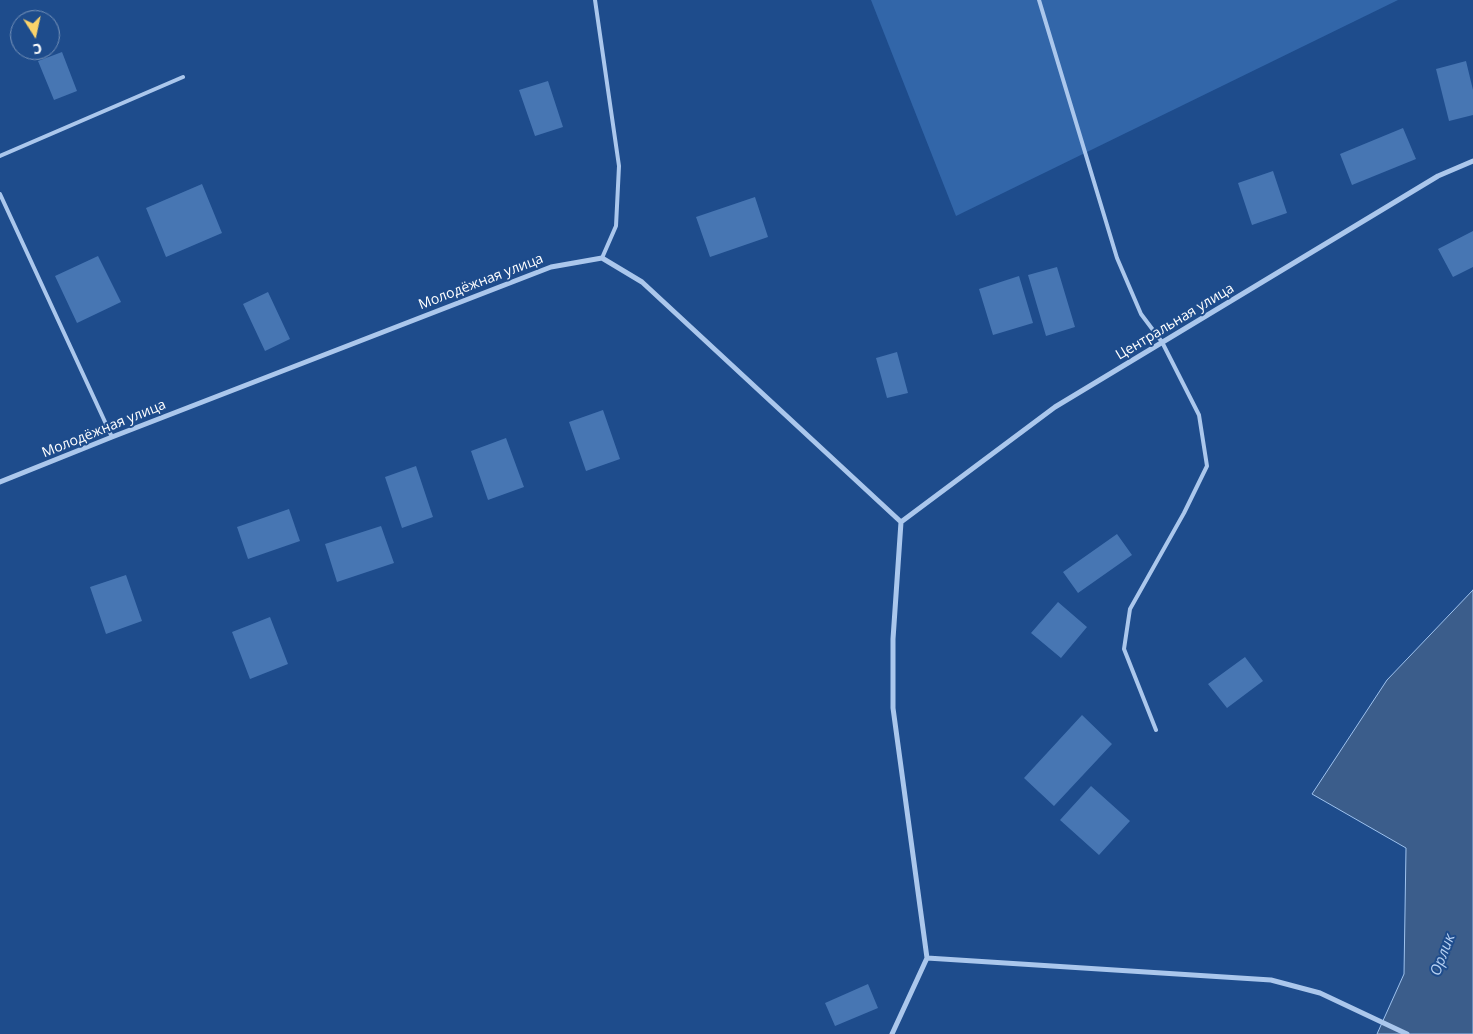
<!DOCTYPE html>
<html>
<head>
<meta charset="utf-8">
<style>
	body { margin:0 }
	#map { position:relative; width:1473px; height:1034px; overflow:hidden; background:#1e4c8c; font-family:"Open Sans",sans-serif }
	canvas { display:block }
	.north { position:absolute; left:10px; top:10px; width:50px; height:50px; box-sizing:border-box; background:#1e4c8c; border:1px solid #7894ba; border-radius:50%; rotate:170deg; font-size:14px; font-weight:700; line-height:20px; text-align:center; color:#fff }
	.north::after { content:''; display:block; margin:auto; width:18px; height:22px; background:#fbd36a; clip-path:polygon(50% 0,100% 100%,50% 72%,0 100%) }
</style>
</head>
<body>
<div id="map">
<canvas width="1473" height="1034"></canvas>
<div class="north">С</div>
</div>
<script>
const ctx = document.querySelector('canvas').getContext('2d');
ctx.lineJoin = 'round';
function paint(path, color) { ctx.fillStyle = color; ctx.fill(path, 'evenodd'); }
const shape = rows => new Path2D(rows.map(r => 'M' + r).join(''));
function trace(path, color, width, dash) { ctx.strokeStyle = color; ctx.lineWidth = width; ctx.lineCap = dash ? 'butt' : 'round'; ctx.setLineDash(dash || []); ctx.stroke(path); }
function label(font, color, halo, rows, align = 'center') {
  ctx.font = font + ' "Open Sans",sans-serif'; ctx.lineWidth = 4; ctx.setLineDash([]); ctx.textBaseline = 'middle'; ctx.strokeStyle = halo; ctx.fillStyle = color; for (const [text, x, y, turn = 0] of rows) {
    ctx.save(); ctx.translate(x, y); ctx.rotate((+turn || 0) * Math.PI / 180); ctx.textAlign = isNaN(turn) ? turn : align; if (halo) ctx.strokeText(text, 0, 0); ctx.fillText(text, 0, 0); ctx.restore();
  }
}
paint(shape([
	[871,0,1398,0,956,216]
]), '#3266a9');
const water = shape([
	[1473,590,1473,1034,1377,1034,1404,974,1406,848,1312,794,1387,680,1473,590]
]);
paint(water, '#3b5d8b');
trace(water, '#9ec2ee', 1);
paint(shape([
	[62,52,77,91,54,100,38,61],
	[1466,61,1473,90,1473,115,1449,121,1436,69],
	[548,81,563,127,535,136,519,90],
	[1403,128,1416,159,1352,185,1340,154],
	[1273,171,1287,213,1252,225,1238,183],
	[202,184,222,233,166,257,146,208],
	[755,197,768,237,710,257,696,217],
	[1473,231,1473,267,1453,277,1438,249],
	[98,256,121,302,77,323,55,276],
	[1057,267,1075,327,1046,336,1028,275],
	[1019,276,1033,323,993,335,979,289],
	[268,292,290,339,265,351,243,304],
	[897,352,908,393,887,398,876,358],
	[603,410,620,459,586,471,569,422],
	[506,438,524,487,488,500,471,451],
	[416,466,433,517,402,528,385,477],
	[289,509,300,541,248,559,237,527],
	[381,526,394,563,337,582,325,544],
	[1117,534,1132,555,1078,593,1063,572],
	[126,575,142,621,106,634,90,587],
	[1058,602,1087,627,1061,658,1031,633],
	[270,617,288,664,250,679,232,632],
	[1245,657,1263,681,1227,708,1208,684],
	[1082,715,1112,744,1054,806,1024,778],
	[1091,786,1130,821,1099,855,1060,820],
	[868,984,878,1008,835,1026,825,1003]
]), '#4776b3');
trace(shape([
	[595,0,619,166,616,226,602,258],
	[1039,0,1117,258,1141,314,1162,342,1199,415,1207,466,1184,513,1130,609,1124,649,1156,730],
	[0,156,183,77],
	[0,194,112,437]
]), '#abc7ec', 4);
trace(shape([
	[0,482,112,437,551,267,602,258,642,282,901,522],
	[901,522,1055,407,1438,176,1473,161],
	[901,522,893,639,893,708,927,958],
	[927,958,1271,980,1320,993,1407,1034],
	[892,1034,927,958]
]), '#abc7ec', 5);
label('14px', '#fff', '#1e4c8c', [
	["Молодёжная улица",481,282,-21],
	["Центральная улица",1175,322,-31],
	["Молодёжная улица",104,429,-22]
]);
label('italic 15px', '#b7d1f3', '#1e4c8c', [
	["Орлик",1443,955,-69]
]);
</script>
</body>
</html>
